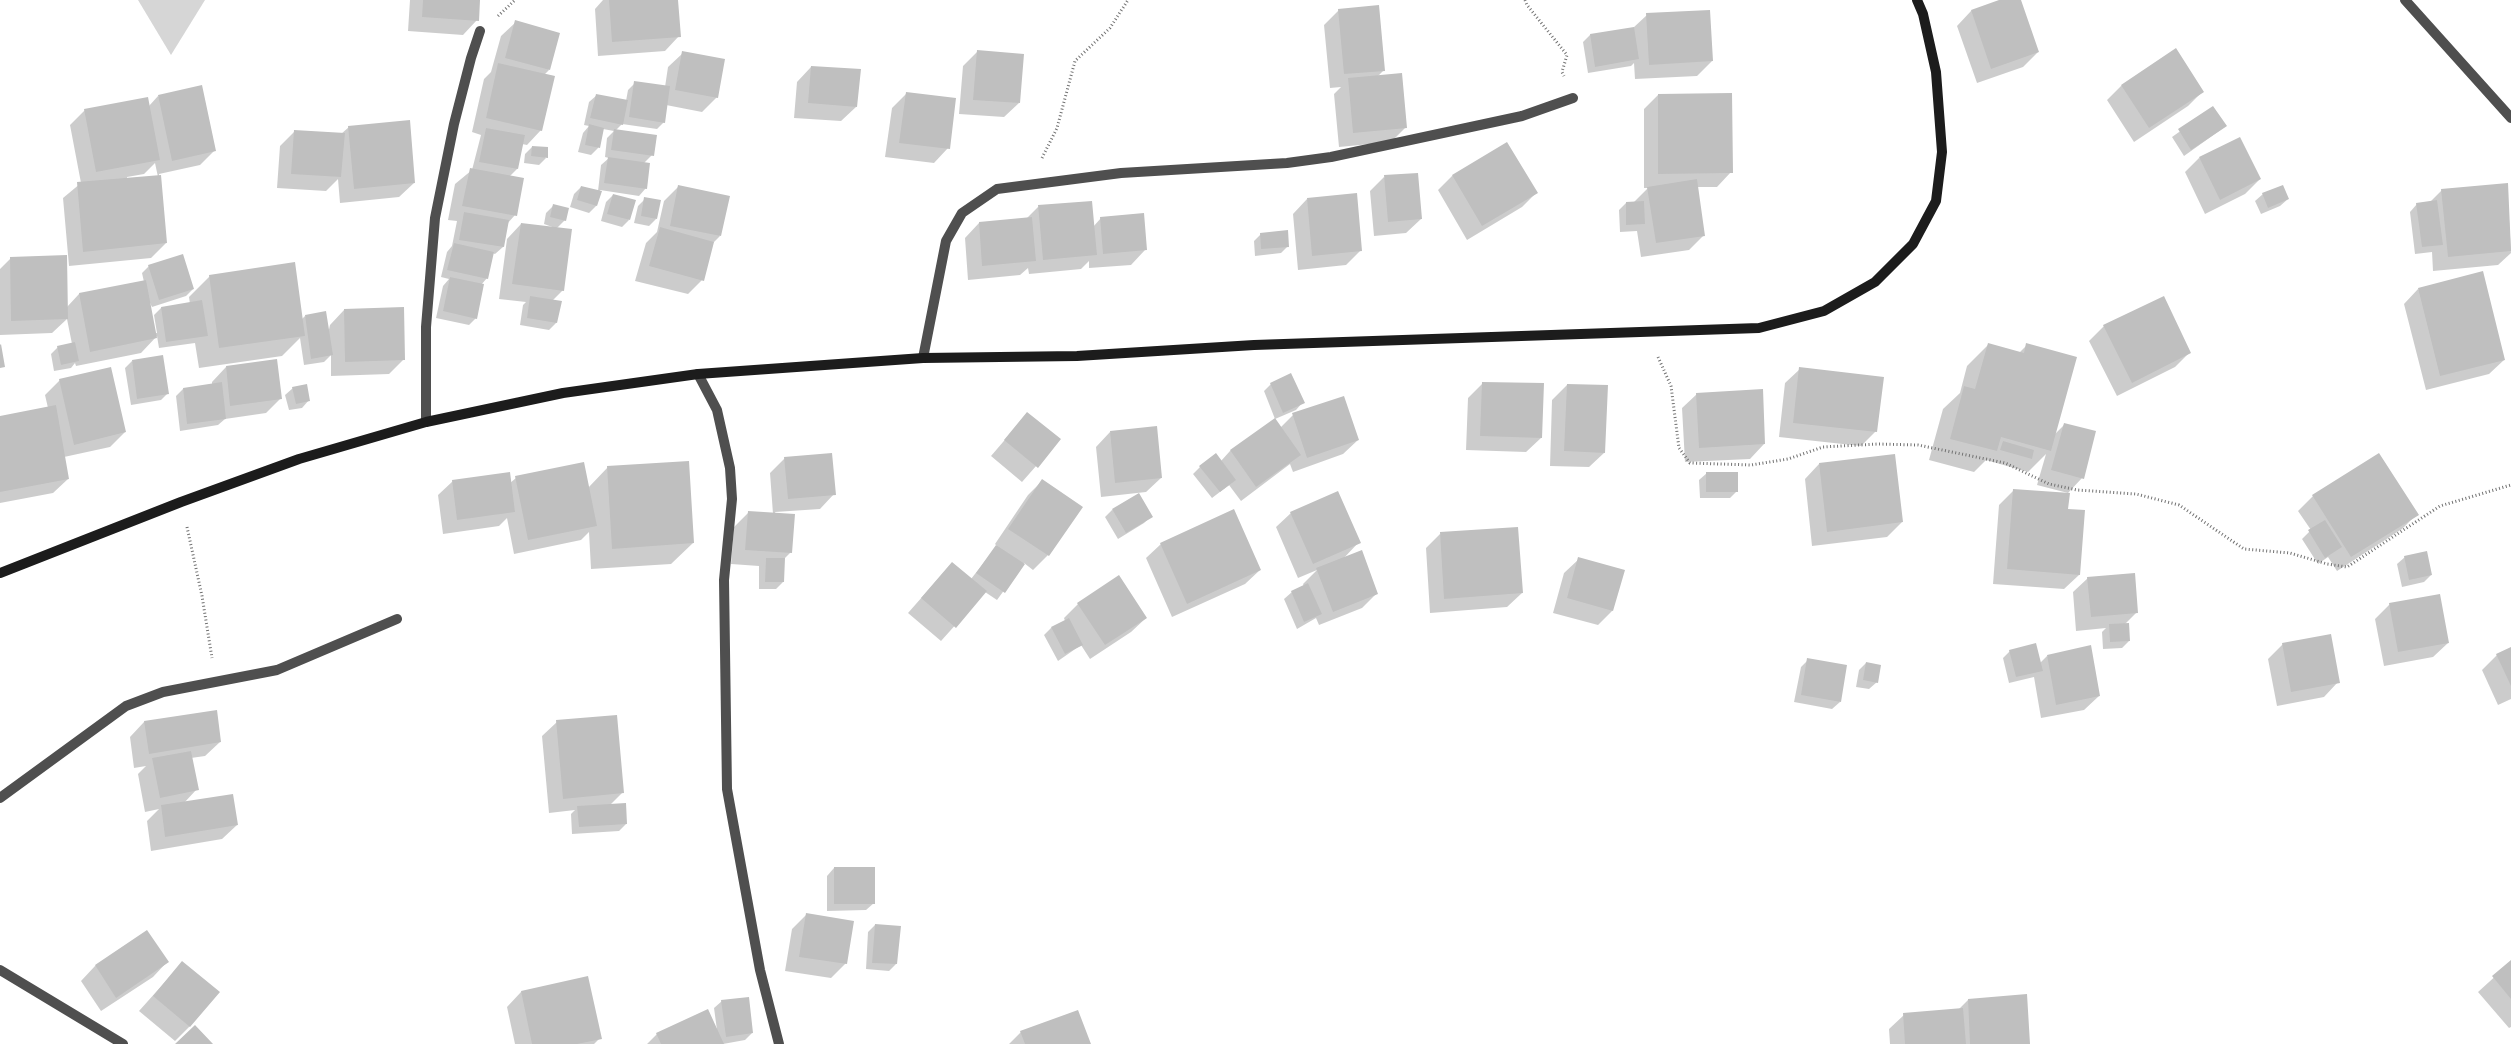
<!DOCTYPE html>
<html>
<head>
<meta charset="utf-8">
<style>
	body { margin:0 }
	canvas { display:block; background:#fff }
</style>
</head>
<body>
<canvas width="2511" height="1044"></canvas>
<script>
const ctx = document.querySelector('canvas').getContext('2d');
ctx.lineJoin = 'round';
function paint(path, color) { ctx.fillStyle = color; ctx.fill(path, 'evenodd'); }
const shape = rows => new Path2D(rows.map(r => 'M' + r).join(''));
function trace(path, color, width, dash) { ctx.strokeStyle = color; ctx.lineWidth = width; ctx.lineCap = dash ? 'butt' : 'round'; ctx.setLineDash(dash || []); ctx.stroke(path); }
paint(shape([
	[138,0,205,0,171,55]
]), '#d6d6d6');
paint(shape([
	[410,0,479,0,477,20,463,35,408,31],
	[603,0,677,0,679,36,665,51,598,56,595,9],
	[2003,0,2020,0,2038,52,2023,67,1977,83,1957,26,1971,11],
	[1339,10,1384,70,1378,76,1405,128,1391,142,1339,147,1334,94,1341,87,1330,88,1324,25],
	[1647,15,1712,61,1697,76,1635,79,1634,63,1631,66,1588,73,1583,42,1590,35,1633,28],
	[516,22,549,70,544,75,541,130,527,145,522,144,517,169,509,177,515,215,507,224,503,247,495,254,492,253,487,278,481,285,476,318,469,325,436,318,443,286,449,279,441,277,447,252,452,246,457,221,448,220,455,184,472,170,481,135,472,132,484,79,491,72,501,36],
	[2176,50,2202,92,2188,106,2134,142,2107,100,2121,86],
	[978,51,1019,103,1004,117,959,114,963,66],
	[683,53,717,97,702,112,666,105,664,122,657,129,622,124,615,131,652,155,644,163,646,188,639,196,600,190,596,206,589,213,570,207,574,194,581,187,598,191,601,165,609,158,605,157,607,138,614,131,603,129,598,148,591,155,578,152,583,133,589,126,584,125,589,102,597,95,626,101,628,90,635,83,665,87,668,67],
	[811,67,856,107,841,121,794,118,797,82],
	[906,94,948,148,934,163,885,157,892,108],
	[1658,95,1731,172,1717,187,1697,187,1704,235,1689,250,1641,257,1637,231,1620,232,1619,210,1626,203,1633,203,1648,188,1644,188,1644,109],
	[158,96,214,151,200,165,159,174,166,243,151,258,69,266,63,198,81,183,70,125,85,110,149,106],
	[155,163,158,177,127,179,127,177,144,174],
	[2213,108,2226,126,2184,156,2172,137],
	[349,127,414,183,399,197,340,203,338,179,326,191,277,188,280,146,294,132,341,134],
	[1507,144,1536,193,1522,207,1467,240,1438,190,1452,176],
	[532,147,546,158,539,165,524,163,525,154],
	[2199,158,2260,179,2245,194,2205,214,2185,172],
	[1384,177,1421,219,1406,233,1374,236,1370,191],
	[2507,184,2511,253,2498,265,2433,271,2432,252,2415,254,2410,212,2417,204,2430,202,2442,190],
	[678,187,720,236,713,243,702,280,688,294,635,281,646,243,657,232,664,201],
	[2263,194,2288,199,2280,206,2261,214,2255,201],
	[613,195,629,220,622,227,601,221,606,202],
	[645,199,656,219,649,226,634,223,638,206],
	[1307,199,1361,250,1346,265,1298,270,1293,214],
	[553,206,565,220,557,228,563,290,552,301,556,323,549,330,520,325,523,305,526,302,499,299,507,239,521,224,555,228,544,224,546,213],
	[1038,207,1093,227,1101,218,1145,250,1131,265,1089,268,1089,261,1081,269,1029,274,1028,268,1020,275,968,280,965,238,979,223,1026,219],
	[1261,234,1288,246,1281,253,1255,256,1254,241],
	[11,258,67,307,79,294,144,282,142,273,149,266,193,289,186,296,152,307,148,299,155,333,157,333,154,315,161,308,190,304,189,297,210,276,301,320,305,316,328,334,330,325,344,310,404,359,389,374,331,376,331,355,324,362,304,365,300,338,282,356,199,368,195,343,159,348,157,336,141,353,76,366,75,363,71,368,54,371,51,354,58,347,72,344,67,319,52,333,0,335,0,269],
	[2418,289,2504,360,2489,374,2426,390,2404,304],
	[2104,326,2190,352,2175,367,2117,396,2089,341],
	[1988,345,2019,353,2027,345,2054,435,2065,424,2082,478,2068,493,2037,485,2046,454,2028,472,1986,460,1974,472,1929,460,1943,409,1960,393,1967,366],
	[132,361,168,393,161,400,131,405,125,368],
	[226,367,280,399,266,413,225,419,218,425,180,431,176,396,183,389,212,385,212,382],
	[1800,369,1876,431,1861,446,1779,437,1785,383],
	[60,380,125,432,110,447,64,457,68,479,53,493,0,503,0,417,48,408,45,395],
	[1483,383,1541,438,1526,452,1466,450,1468,398],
	[1271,384,1303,402,1296,410,1275,419,1264,391],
	[1567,385,1604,453,1589,467,1550,466,1552,400],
	[293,388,309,400,302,408,289,410,285,395],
	[1697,394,1764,444,1750,459,1685,462,1682,408],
	[1027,414,1059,440,1022,482,991,456],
	[1293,415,1358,440,1343,454,1293,472,1290,464,1241,501,1229,485,1212,498,1193,474,1200,467,1221,461,1230,451,1274,420,1280,428],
	[1110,432,1161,478,1146,492,1101,497,1096,447],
	[785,458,834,494,820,509,775,512,791,552,783,560,783,582,776,589,759,589,759,566,731,564,734,527,749,512,773,514,770,473],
	[1819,464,1902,522,1887,537,1812,546,1805,479],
	[608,467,693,543,671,564,591,569,589,532,581,540,514,554,507,518,499,526,443,534,438,495,453,481,510,483,516,478,588,488],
	[1707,473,1737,491,1730,498,1700,498,1699,480],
	[1042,481,1081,507,1048,555,1033,570,1024,563,997,600,985,592,941,641,908,613,952,563,971,579,997,546,995,544,1028,495],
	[2014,490,2067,510,2079,575,2064,589,1993,584,1999,505],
	[2313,496,2417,514,2402,529,2337,571,2328,557,2318,564,2302,539,2311,530,2298,511],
	[1112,510,1151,516,1144,523,1118,539,1105,517],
	[1291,513,1359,542,1343,559,1377,593,1362,608,1319,625,1316,618,1297,629,1284,599,1292,592,1304,587,1303,584,1317,570,1298,578,1276,527],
	[1440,534,1522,593,1507,607,1430,613,1426,548],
	[1161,544,1260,570,1245,584,1172,617,1146,558],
	[2405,557,2431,575,2424,582,2402,587,2397,564],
	[1579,559,1623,571,1612,611,1598,625,1553,613,1564,573],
	[2088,578,2137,612,2125,624,2129,641,2122,648,2103,649,2102,632,2106,628,2076,631,2073,592],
	[1078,604,1146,618,1131,632,1090,659,1081,645,1058,661,1044,635,1051,628,1065,621,1064,618],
	[2390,604,2448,643,2433,657,2384,666,2375,619],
	[2283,644,2338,682,2324,697,2277,706,2268,659],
	[2511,649,2511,699,2498,705,2482,670,2497,655],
	[2010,651,2040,663,2047,656,2099,696,2084,710,2041,718,2034,677,2009,683,2003,658],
	[1808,660,1840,702,1832,709,1794,702,1801,667],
	[1866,663,1877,682,1869,689,1856,687,1859,670],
	[216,711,220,742,205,756,191,758,197,789,184,803,237,825,222,839,151,851,147,821,159,809,145,812,138,774,146,766,134,768,130,737,144,722],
	[557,722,623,792,610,805,626,824,619,831,572,834,571,814,575,810,549,813,542,736],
	[834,868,874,903,866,910,827,911,827,876],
	[807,914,846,963,831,978,785,971,792,929],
	[875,925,896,964,889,971,866,969,868,932],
	[147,932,167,962,153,977,101,1011,81,981,95,966],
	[2511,962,2511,1027,2509,1028,2478,992],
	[182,963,190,1026,175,1041,139,1011],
	[587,977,600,1038,594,1044,515,1044,507,1007,521,992],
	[1968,1000,2029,1044,1890,1044,1889,1029,1904,1015,1959,1009],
	[722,1001,752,1033,745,1040,723,1044,647,1044,657,1034,717,1030,714,1008],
	[1021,1032,1089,1044,1009,1044]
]), '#0003');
paint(shape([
	[423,0,480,0,479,21,422,17],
	[609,0,678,0,681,37,612,42],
	[1999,0,2021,0,2039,52,1991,69,1971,10],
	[1379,5,1385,71,1344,74,1338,9],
	[1710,10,1713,61,1649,65,1646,13],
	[515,20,560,33,550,70,505,58],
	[1634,27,1639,59,1595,67,1590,34],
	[2176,48,2204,92,2149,128,2121,85],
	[977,50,1024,54,1020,103,973,100],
	[682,51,725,59,718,98,675,90],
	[498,63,555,76,542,131,486,118],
	[811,66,861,69,857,107,808,103],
	[1402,73,1407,128,1353,133,1348,78],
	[634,81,670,86,665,123,629,117],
	[202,85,216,151,172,161,158,95],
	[906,92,956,98,950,149,899,143],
	[1732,93,1733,173,1658,174,1658,94],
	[596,94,628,100,623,125,590,118],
	[148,97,160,160,96,172,84,109],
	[2213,106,2227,126,2191,150,2178,129],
	[410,120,415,183,354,189,348,126],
	[589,124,604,128,600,148,585,145],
	[486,128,525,135,518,169,479,162],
	[614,129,657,135,654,156,611,150],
	[294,130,345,133,341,177,291,174],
	[2240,137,2261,179,2220,200,2199,157],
	[1507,142,1538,193,1482,226,1452,175],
	[532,146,548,147,548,158,531,156],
	[608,157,650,163,647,189,604,183],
	[470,168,524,178,517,216,462,206],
	[1418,173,1422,219,1388,222,1384,175],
	[161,175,167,243,83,252,77,182],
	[1697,179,1705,236,1656,243,1647,187],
	[2508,183,2511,251,2448,257,2441,189],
	[678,185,730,196,721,236,670,226],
	[2283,185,2289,199,2268,208,2262,193],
	[581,186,602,191,597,206,577,200],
	[1357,193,1362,251,1312,256,1307,198],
	[613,194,636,200,630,220,607,214],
	[644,197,661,200,657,219,641,216],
	[2437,200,2443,245,2422,247,2416,203],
	[1092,201,1097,255,1043,260,1038,205],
	[1644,201,1645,224,1626,225,1626,202],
	[553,204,569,208,566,221,550,217],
	[464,212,509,220,504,247,459,240],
	[1144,213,1147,250,1103,254,1100,217],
	[1032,217,1036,261,982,266,979,222],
	[521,223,572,229,564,291,512,284],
	[660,227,714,242,704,281,649,266],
	[1288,230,1289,247,1261,249,1260,233],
	[454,243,494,252,488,279,447,270],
	[183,254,194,289,159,300,148,265],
	[67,255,68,319,11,321,10,257],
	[295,262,305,336,219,348,209,275],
	[2483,271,2505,360,2440,376,2418,288],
	[450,277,484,284,477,319,443,311],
	[146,280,157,338,90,352,79,293],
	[530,296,562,301,557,323,527,318],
	[2164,296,2191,353,2132,383,2103,325],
	[202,300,208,336,166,342,161,307],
	[404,307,405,360,345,362,344,309],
	[326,311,333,355,311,359,305,315],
	[75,342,79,361,61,365,57,346],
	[1988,343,2024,353,2026,343,2077,357,2051,451,2001,437,1997,451,1950,439,1964,386,1975,389],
	[1,344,5,367,0,368,0,345],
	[163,355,169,394,137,399,132,360],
	[277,359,282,399,230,406,226,366],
	[111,367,126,432,74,445,59,379],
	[1799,367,1884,377,1877,432,1793,423],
	[1291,373,1305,403,1283,413,1270,383],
	[222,382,226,419,187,424,183,388],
	[1482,382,1544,383,1542,438,1480,436],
	[307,384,310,401,296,404,292,387],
	[1567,384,1608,385,1605,453,1564,451],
	[1763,389,1765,444,1699,448,1696,393],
	[1344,396,1359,440,1307,458,1292,413],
	[56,405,69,479,0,492,0,416],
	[1027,412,1061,439,1038,468,1004,440],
	[1275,418,1301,455,1256,487,1230,450],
	[2064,423,2096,431,2084,479,2051,470],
	[1157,426,1162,478,1115,483,1110,431],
	[2003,441,2034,450,2032,459,2000,450],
	[832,453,836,495,788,499,784,457],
	[1216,453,1236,480,1220,492,1199,466],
	[2379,453,2419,515,2351,557,2312,495],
	[1895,454,1903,522,1827,532,1819,463],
	[689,461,694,543,612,549,607,466],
	[584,462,597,526,528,540,515,476],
	[510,472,515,512,457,520,452,480],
	[1706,472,1738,472,1738,492,1706,492],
	[1042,479,1083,507,1049,556,1008,529],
	[2013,489,2070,493,2068,509,2085,510,2080,575,2007,569],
	[1338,491,1361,543,1313,564,1290,512],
	[1139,493,1153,517,1126,533,1112,509],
	[1234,509,1261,570,1187,604,1160,543],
	[748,511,795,514,792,553,745,550],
	[2325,520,2342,547,2325,558,2308,530],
	[1518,527,1523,593,1444,599,1440,532],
	[996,545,1025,564,1005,593,976,573],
	[1362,550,1378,594,1333,612,1316,568],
	[2427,551,2432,575,2409,580,2404,556],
	[1578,557,1625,570,1613,611,1567,598],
	[766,558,785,558,784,582,765,582],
	[952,562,987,591,956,628,921,598],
	[2135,573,2138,613,2091,617,2087,577],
	[1119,575,1147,618,1105,645,1077,603],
	[1308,583,1322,614,1304,622,1291,591],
	[2440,594,2449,643,2398,652,2389,603],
	[1069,618,1083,645,1065,654,1051,627],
	[2129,623,2130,641,2110,642,2109,624],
	[2331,634,2340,683,2291,692,2282,643],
	[2036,643,2043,671,2016,677,2009,650],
	[2091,645,2100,696,2056,705,2047,655],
	[2511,647,2511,686,2496,654],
	[1807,658,1847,665,1841,702,1801,695],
	[1866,662,1881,665,1878,683,1863,680],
	[217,710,221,742,149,754,144,721],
	[617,715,624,793,563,799,556,720],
	[191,751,199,790,160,798,152,758],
	[233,794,238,825,165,837,161,805],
	[626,803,627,824,579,827,577,806],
	[834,867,875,867,875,904,834,904],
	[806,913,854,921,847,964,799,957],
	[875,924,901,926,897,964,872,963],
	[147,930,169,962,116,998,95,965],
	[2511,960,2511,999,2492,976],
	[182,961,220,992,190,1027,153,996],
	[588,976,602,1039,577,1044,532,1044,521,991],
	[2027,994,2030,1044,1970,1044,1968,999],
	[749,997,753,1033,726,1037,721,1000],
	[1963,1008,1966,1044,1905,1044,1903,1013],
	[708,1009,724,1044,661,1044,656,1033],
	[1078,1010,1091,1044,1025,1044,1020,1031],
	[195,1025,213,1044,175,1044]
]), '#bfbfbf');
trace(shape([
	[1525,0,1527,5,1567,55,1562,72,1564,76],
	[498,16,515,0],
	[1042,158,1057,128,1075,61,1110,28,1128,0],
	[1658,357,1671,386,1679,448,1690,463,1751,465,1788,459,1823,447,1878,444,1918,445,2005,463,2049,484,2077,490,2136,494,2179,505,2244,549,2290,553,2327,564,2347,567,2440,506,2511,485],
	[187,527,202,596,212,658]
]), '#717171', 3, [1, 2.5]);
trace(shape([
	[923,358,946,241,962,213,997,189,1121,173,1287,163,1331,157,1522,116,1573,98],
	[698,374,717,410,730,468,732,499,724,580,727,789,760,970,779,1044],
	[426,422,426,327,435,218,454,124,471,58,480,31],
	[0,798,126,706,163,692,277,670,397,619],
	[0,970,123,1044]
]), '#4f4f4f', 10);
trace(shape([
	[2405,0,2511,118]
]), '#4f4f4f', 10);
trace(shape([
	[0,573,181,502,299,459,426,422,563,393,698,374,923,358,1077,356,1254,345,1759,328,1824,311,1875,282,1913,244,1936,201,1942,152,1936,72,1923,14,1917,0]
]), '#1c1c1c', 10);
</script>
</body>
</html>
